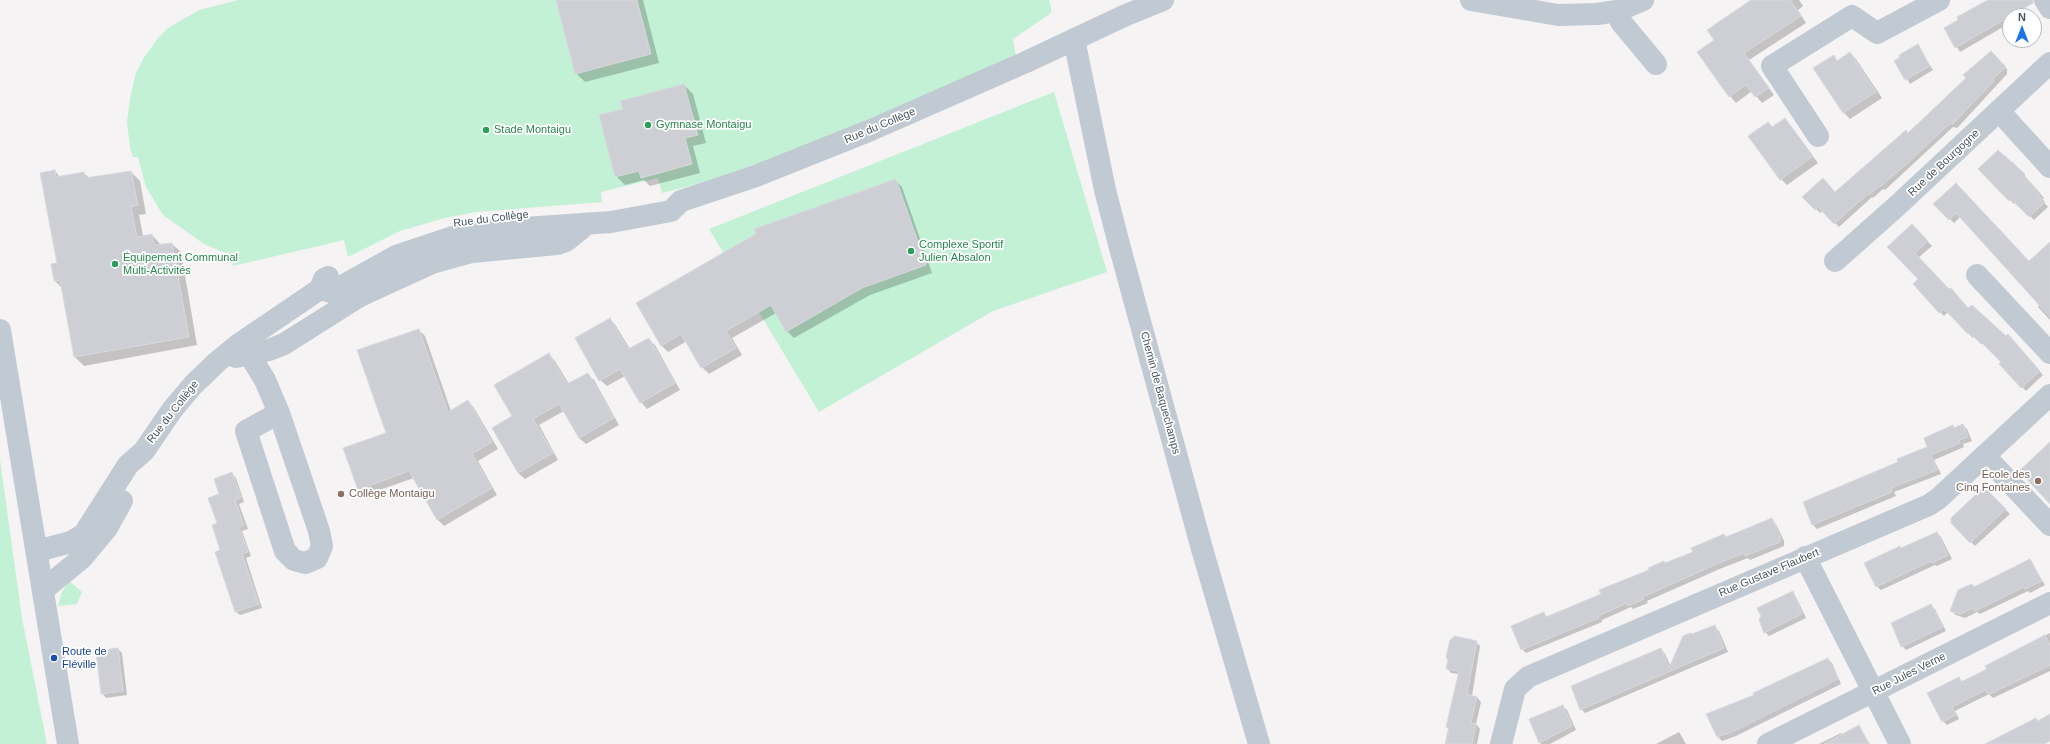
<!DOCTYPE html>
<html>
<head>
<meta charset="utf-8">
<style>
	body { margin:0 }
	#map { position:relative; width:2050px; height:744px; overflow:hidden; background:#f5f3f3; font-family:Helvetica,sans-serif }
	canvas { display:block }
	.north { position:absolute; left:2002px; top:8px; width:40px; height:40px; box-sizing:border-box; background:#fff; border:1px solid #b7bbc0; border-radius:50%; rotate:0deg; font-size:11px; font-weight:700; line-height:16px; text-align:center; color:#4a5661 }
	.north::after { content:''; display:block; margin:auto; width:14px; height:18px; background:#1a73e8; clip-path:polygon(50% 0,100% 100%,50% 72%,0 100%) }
</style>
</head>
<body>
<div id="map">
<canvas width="2050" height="744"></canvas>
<div class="north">N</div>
</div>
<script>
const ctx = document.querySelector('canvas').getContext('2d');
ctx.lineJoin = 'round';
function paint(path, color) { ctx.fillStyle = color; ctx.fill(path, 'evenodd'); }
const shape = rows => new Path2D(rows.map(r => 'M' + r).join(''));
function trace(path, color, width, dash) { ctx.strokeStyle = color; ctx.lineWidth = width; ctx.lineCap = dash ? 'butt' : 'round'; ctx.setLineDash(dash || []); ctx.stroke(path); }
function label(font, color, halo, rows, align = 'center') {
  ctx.font = font + ' Helvetica,sans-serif'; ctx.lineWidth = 3.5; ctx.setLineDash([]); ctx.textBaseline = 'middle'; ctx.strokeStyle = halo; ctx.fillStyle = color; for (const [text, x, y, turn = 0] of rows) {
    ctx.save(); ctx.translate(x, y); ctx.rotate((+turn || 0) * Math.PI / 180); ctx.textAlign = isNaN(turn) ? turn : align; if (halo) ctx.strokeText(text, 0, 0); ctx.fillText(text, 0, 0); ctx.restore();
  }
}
paint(shape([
	[238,0,1049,0,1051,6,1051,13,1013,39,1016,56,944,89,749,168,705,182,662,193,658,178,601,192,602,202,476,212,445,218,400,231,348,257,344,240,233,266,230,253,223,252,204,244,163,215,146,187,138,157,133,157,130,148,127,122,130,98,136,73,143,59,158,38,168,28,199,10],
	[1054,92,1107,272,993,311,819,412,709,229],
	[0,460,22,618,47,744,0,744],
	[69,581,82,592,77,604,58,606,62,592]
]), '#c3f1d5');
paint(shape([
	[557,0,643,0,659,63,585,82,576,73],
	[1754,0,1799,0,1803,6,1798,10,1806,23,1749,60,1774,95,1762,103,1752,91,1736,103,1730,96,1715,40],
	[1990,0,2019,0,2027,13,2022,16,2010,16,2010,23,1960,52,1945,29],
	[1917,46,1933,70,1910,84,1896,61],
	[1991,52,2007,69,2007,74,1961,124,1957,128,1953,127,1885,190,1883,189,1873,198,1872,197,1839,227,1823,210,1820,213,1804,197,1835,193,1908,134,1967,78],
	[1850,53,1856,59,1882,98,1850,119,1844,113,1834,57,1838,61],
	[684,85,693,94,706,143,693,146,700,173,650,186,644,180,625,185,616,176,624,110],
	[1785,119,1818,163,1787,185,1781,179,1773,128],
	[2013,162,2044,198,2042,200,2048,207,2034,220,2016,202,2014,204,1979,169],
	[55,171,60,177,84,173,90,179,131,172,140,181,146,214,139,215,143,236,152,235,161,245,172,244,181,252,197,345,84,366,75,357,62,288,55,281,58,264],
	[895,180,902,187,932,273,870,295,794,338,787,331,776,313,732,338,742,355,709,374,702,367,687,341,668,352,661,345],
	[1956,184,2014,246,2050,288,2050,320,2038,307,2040,304,1960,217,1954,223,1935,204],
	[1912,225,1932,246,1918,258,1969,310,2006,338,2012,340,2043,375,2026,391,2000,364,2002,362,1987,346,1986,347,1975,336,1973,338,1948,312,1944,316,1940,312,1920,279,1889,247],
	[610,319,616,326,630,349,648,339,655,345,680,390,647,409,641,402,625,376,607,386,600,380],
	[419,330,425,336,451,411,468,401,474,408,498,449,478,461,497,495,444,526,437,519,414,478,365,495,359,489,387,434],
	[549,355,555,361,569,384,587,374,594,380,619,425,586,444,579,438,564,411,539,425,558,460,525,479,518,473,513,417],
	[1963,425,1967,429,1972,441,1963,444,1964,447,1934,460,1941,474,1894,492,1896,496,1817,529,1813,525,1804,502,1899,463,1929,447,1953,427,1955,429],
	[232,474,236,478,244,502,239,504,248,529,242,531,251,556,246,558,262,608,240,615,236,612,221,551,218,524,220,495],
	[1984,489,2010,514,1975,546,1952,523],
	[1771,520,1776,524,1784,541,1784,546,1750,560,1748,558,1722,568,1647,601,1648,603,1633,609,1631,607,1602,620,1602,622,1526,653,1522,649,1544,614,1547,617,1602,594,1664,562,1666,564,1694,552,1724,535,1727,538],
	[1937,533,1941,537,1952,559,1937,566,1935,565,1881,590,1876,586,1901,549],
	[2030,560,2045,585,2030,593,2028,591,1980,614,1977,612,1965,618,1956,615,1951,611,1972,585,1974,587],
	[1792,592,1796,597,1806,618,1769,636,1765,632],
	[1931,605,1935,609,1946,631,1906,650,1902,646],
	[1715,627,1719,631,1728,652,1585,713,1581,709,1661,649,1665,654,1671,667,1692,636],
	[2050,633,2050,671,1993,698,1989,694,1955,711,1959,719,1947,725,1943,721,1959,678,1963,682,1988,670,1987,666],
	[1476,642,1480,646,1472,696,1477,697,1481,702,1476,724,1480,729,1477,744,1445,744,1459,674,1451,673,1447,668],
	[118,649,122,653,127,695,106,698,102,693],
	[1828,659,1832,663,1841,684,1736,736,1722,741,1718,737,1755,696],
	[1563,706,1567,710,1576,730,1550,744,1541,744,1530,720],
	[1859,726,1870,744,1819,744,1841,733,1843,735],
	[1679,732,1686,744,1656,744]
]), '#0003');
const building = shape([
	[556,0,637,0,651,54,575,74,556,0],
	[1751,0,1790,0,1801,16,1744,53,1769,88,1755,97,1746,85,1729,97,1697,52,1714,40,1707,30,1751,0],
	[1988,0,2033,0,2033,3,1955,48,1944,28,1958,20,1957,17,1988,0],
	[1918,44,1930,66,1905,80,1894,61,1900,57,1899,55,1918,44],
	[1991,51,2006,67,1992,79,1994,81,1953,124,1949,124,1910,161,1880,187,1879,186,1869,195,1868,194,1834,224,1818,207,1815,210,1802,197,1823,178,1835,192,1906,130,1908,133,1966,78,1963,75,1991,51],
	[1850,52,1876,92,1843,113,1813,68,1834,55,1837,61,1850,52],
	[684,84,698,135,685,138,692,164,641,178,639,171,615,177,599,115,623,109,620,101,684,84],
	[1785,118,1813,156,1780,180,1748,136,1768,122,1772,127,1785,118],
	[1998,150,2025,174,2024,176,2040,193,2038,195,2045,202,2029,217,2011,199,2009,201,1978,169,1998,150],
	[55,170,56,177,84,172,85,178,131,171,138,205,131,207,137,237,152,234,154,245,172,243,189,337,74,357,60,280,54,281,51,264,57,263,40,173,55,170],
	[896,179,926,265,862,288,786,332,771,305,726,331,736,348,701,368,681,334,661,346,636,303,756,234,754,229,896,179],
	[1956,183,2029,261,2050,242,2050,317,1956,213,1949,220,1933,204,1956,183],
	[1912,224,1928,241,1915,253,1949,289,1951,288,1968,308,1972,305,2006,336,2008,334,2040,371,2021,388,1999,364,2001,362,1982,343,1981,344,1970,333,1968,334,1944,309,1939,313,1913,284,1918,279,1887,247,1912,224],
	[610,318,628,349,649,338,675,383,640,403,620,369,599,381,575,338,610,318],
	[419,329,448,412,468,400,492,442,472,454,492,488,437,520,409,471,358,490,343,448,386,433,357,350,419,329],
	[549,353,567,384,588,373,614,418,579,438,559,404,533,419,553,453,518,473,492,428,512,416,494,385,549,353],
	[1963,424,1968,437,1959,440,1960,443,1931,455,1937,470,1891,488,1892,492,1812,525,1803,502,1898,462,1897,459,1927,447,1924,438,1953,425,1954,428,1963,424],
	[2050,442,2050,504,2019,471,2050,442],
	[232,472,241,498,235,500,244,525,239,527,248,552,242,554,259,604,235,612,215,552,220,550,212,525,217,523,208,498,219,494,214,479,232,472],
	[1984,487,2006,509,1970,543,1951,523,1951,518,1984,487],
	[1772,518,1780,536,1780,542,1745,556,1744,553,1717,564,1643,597,1644,599,1628,606,1627,603,1598,616,1599,618,1521,650,1511,626,1544,612,1546,617,1601,594,1599,590,1649,570,1648,568,1664,561,1665,563,1693,552,1691,548,1724,534,1726,537,1772,518],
	[1937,532,1948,555,1932,563,1931,561,1876,587,1864,563,1900,546,1901,548,1937,532],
	[2030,559,2042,581,2025,589,2024,587,1975,611,1973,608,1960,614,1950,611,1958,590,1972,584,1974,587,2030,559],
	[1793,591,1802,614,1764,633,1759,620,1761,616,1757,608,1793,591],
	[1931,604,1943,627,1901,647,1891,623,1931,604],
	[1715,625,1724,648,1580,710,1571,686,1661,648,1669,668,1683,636,1690,633,1692,634,1715,625],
	[2045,635,2050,645,2050,665,1988,695,1986,690,1952,707,1956,715,1942,722,1927,693,1959,677,1961,682,1987,669,1985,666,2045,635],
	[1455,636,1477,641,1467,694,1477,697,1471,723,1476,724,1472,744,1446,744,1449,728,1446,727,1459,671,1446,669,1448,659,1446,658,1450,640,1455,636],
	[118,648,123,691,101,694,96,651,118,648],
	[1828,658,1838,679,1732,732,1717,737,1706,714,1754,695,1753,693,1828,658],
	[1563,705,1572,726,1539,743,1529,719,1563,705],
	[2050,714,2050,741,2045,744,1985,744,2036,718,2038,721,2050,714],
	[1859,725,1869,744,1824,744,1859,725]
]);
paint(building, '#cdcfd5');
trace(building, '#d7d9de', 1);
trace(shape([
	[1471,0,1558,15,1597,14,1617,11,1643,0],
	[2045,0,2050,8],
	[1617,11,1621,22,1656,64],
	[1074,39,1105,190,1120,248,1202,549,1259,744],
	[1999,111,2050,167],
	[1818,136,1772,66,1852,16,1877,33,1939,0],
	[1835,261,1898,205,2050,63],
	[1977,275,2050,353],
	[320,289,331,292,396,256,453,237,496,230,611,222,671,211,681,201,756,176,871,130,1026,62,1126,15,1163,0],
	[0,330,68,744],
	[239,344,249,354,265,380,279,413,319,531,322,546,317,558,305,563,294,560,285,551,246,431,279,413],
	[236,357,269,350,284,344,360,296,432,263,472,252,557,244,566,241,581,229,584,224],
	[1985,456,2050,525],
	[37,551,71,542,84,534,128,465,144,451,172,410,193,385,217,362,239,344,320,289,324,279,328,277],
	[1805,557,1900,744],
	[43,590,82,558,107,528,122,501],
	[1501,744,1515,689,1528,677,1929,505,1939,498,2050,395],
	[1768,744,2050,603]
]), '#c1cad2', 22);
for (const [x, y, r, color] of [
	[648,125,4,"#2e9e5b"],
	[486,130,4,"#2e9e5b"],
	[911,251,4,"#2e9e5b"],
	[115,264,4,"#2e9e5b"],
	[2038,481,4,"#8d6e63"],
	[341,494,4,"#8d6e63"],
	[54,658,4,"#1a4fb4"]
]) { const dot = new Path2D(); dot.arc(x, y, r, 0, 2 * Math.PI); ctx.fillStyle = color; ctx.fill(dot); trace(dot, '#fff', 1.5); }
label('11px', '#27864d', '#fff', [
	["Gymnase Montaigu",656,125],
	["Stade Montaigu",494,130],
	["Complexe Sportif",919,245],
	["Julien Absalon",919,258],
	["Équipement Communal",123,258],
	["Multi-Activités",123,271]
], 'left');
label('11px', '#4a5661', '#fff', [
	["Rue du Collège",880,126,-23],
	["Rue de Bourgogne",1944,163,-43],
	["Rue du Collège",491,219,-7],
	["Chemin de Baquechamps",1160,393,75],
	["Rue du Collège",173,412,-52],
	["Rue Gustave Flaubert",1769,573,-23],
	["Rue Jules Verne",1909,674,-27]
]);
label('11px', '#785e54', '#fff', [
	["École des",2030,475],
	["Cinq Fontaines",2030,488],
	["Collège Montaigu",349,494,"left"]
], 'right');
label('11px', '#164399', '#fff', [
	["Route de",62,652],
	["Fléville",62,665]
], 'left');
</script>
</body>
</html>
